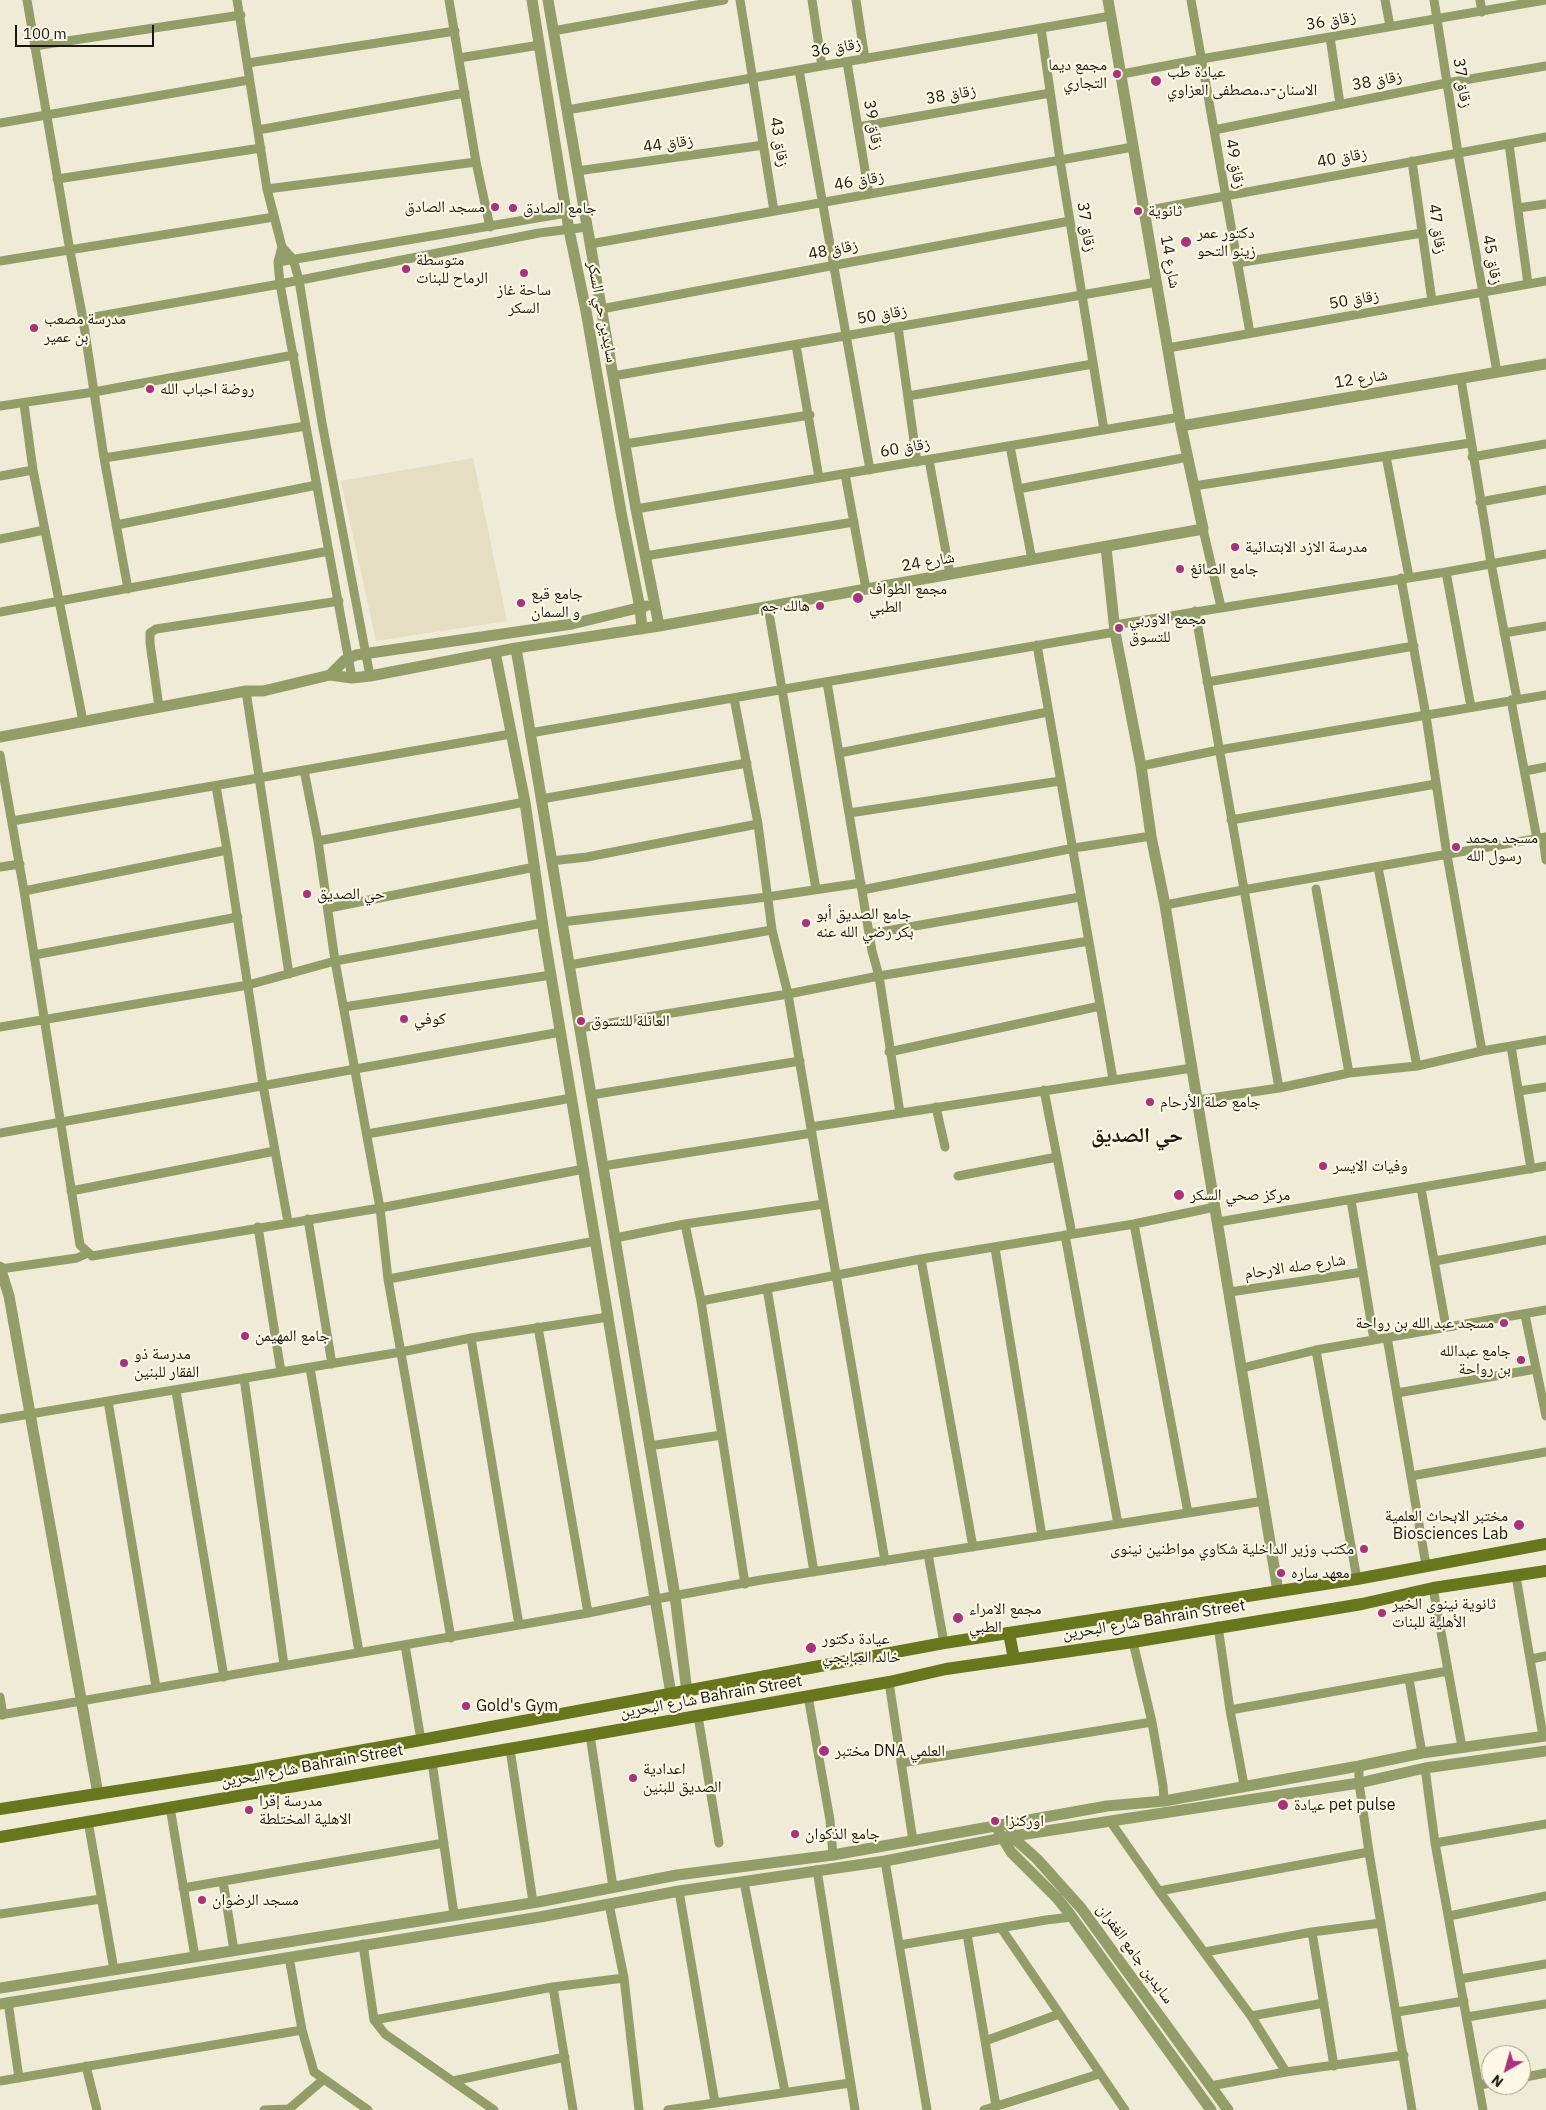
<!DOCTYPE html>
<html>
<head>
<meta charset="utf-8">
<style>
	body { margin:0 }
	#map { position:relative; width:1546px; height:2110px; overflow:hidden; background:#efebd7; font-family:"IBM Plex Sans",sans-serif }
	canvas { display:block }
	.north { position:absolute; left:1481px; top:2045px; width:50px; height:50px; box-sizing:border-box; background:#fdf8e4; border:1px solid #a29e8f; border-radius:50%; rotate:218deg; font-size:14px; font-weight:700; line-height:20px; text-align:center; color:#191710 }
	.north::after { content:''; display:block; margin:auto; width:18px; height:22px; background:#b02f7c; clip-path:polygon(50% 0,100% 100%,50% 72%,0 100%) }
	.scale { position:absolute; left:15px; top:25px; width:139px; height:22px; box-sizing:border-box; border:2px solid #191710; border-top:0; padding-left:6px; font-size:15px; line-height:18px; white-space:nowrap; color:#191710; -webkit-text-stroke:4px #fdf8e4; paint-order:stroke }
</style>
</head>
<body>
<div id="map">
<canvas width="1546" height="2110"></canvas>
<div class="north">N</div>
<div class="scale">100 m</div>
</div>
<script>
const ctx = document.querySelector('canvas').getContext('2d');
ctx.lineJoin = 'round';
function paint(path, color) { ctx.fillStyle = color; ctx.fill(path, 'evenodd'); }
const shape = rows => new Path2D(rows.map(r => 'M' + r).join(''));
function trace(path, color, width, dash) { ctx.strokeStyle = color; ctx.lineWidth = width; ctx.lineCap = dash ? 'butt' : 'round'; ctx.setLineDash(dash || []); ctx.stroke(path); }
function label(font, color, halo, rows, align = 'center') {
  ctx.font = font + ' "IBM Plex Sans","Noto Naskh Arabic",sans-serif'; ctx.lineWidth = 4.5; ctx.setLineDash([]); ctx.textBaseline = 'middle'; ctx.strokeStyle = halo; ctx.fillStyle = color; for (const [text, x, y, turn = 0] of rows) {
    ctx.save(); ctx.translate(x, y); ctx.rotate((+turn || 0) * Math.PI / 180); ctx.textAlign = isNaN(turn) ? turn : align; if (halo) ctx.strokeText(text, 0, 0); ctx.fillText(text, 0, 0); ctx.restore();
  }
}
paint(shape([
	[473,458,507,621,376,641,341,481]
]), '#e5dec3');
trace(shape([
	[27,0,70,251,83,319,104,458,128,589],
	[237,0,267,189,282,247,293,259,299,280,322,423,370,676],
	[449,0,476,162,490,227],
	[740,0,774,211],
	[812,0,822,66],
	[856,0,865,59],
	[1191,0,1250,333],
	[1385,0,1390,26],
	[1434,0,1458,153,1497,372],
	[1480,0,1482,12],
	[1041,28,1060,160,1104,430],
	[553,31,724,0],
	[1330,37,1340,104],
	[34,46,241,15],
	[459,58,540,45],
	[847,62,869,194],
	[248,63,455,31],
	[799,70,870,470],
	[1122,74,1201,59,1546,0],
	[567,110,1111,16],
	[0,123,249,80],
	[858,127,1050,93],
	[258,130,465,93],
	[1214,130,1447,83,1546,66],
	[1509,144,1528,284],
	[1412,161,1432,301],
	[577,171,764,145],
	[57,179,261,148],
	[267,189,476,162],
	[1518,208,1546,204],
	[1144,211,1546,137],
	[590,244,1133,147],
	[282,247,278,262,280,284,352,678],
	[0,261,274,217],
	[278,262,584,210],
	[1237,263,1422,233],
	[601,309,1070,221],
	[83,319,280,284,539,233,587,227],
	[898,327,917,462],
	[796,345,819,478],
	[1168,348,1546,281],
	[613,376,1157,282],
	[1461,379,1491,563,1517,699],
	[908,396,1093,364],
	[24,404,33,470,83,721],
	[0,406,94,392,294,355],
	[625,444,810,415],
	[1010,446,1032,560],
	[1386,456,1409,577],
	[1472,457,1546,444],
	[104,458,306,426],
	[929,460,950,574],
	[845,474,866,589],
	[0,476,33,470],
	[1194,486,1470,443],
	[1018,489,1188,457],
	[1480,502,1546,490],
	[636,509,1180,417],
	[116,525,317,485],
	[1203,529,1221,607],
	[0,539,45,530],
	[645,556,854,522],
	[1446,572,1471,707],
	[1401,578,1426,716,1447,855,1482,1051],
	[768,607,816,889],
	[1195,611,1279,1088],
	[0,612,329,551],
	[1114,625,1446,572,1546,554],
	[1504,633,1546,626],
	[1037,645,1113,1079],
	[827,682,872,951,879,976,900,1113],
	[1207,682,1414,646],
	[246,691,289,974],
	[734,698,758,824,772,930,788,994,885,1561],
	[1511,700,1537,839],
	[159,707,150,643,150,633,156,629,339,601],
	[530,733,1115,632],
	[839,753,1048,712],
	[0,755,24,891,80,1245,92,1256,380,1208,584,1169],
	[1141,766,1219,750,1546,695],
	[304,770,318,841,335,961,380,1208,388,1279,451,1638],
	[1525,771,1546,767],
	[216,786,227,850,263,1085,288,1222],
	[541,799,747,763],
	[849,813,1060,781],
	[1231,820,1436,784],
	[12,821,511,734],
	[1543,838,1546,860],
	[318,841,525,802],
	[551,861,587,857,758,824],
	[0,867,20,864],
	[1378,867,1417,1066],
	[1316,889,1349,1073],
	[862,890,1074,848,1151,836],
	[24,891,227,850],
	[1165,905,1243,890,1546,837],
	[329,908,535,867],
	[562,922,767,897,861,883],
	[869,934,1080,897],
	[34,955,238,917],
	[569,965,772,930],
	[344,1007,551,975],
	[0,1027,248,985,335,961,543,923],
	[580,1028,788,994,879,976,1089,941],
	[1511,1046,1531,1169],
	[889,1052,1100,1006],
	[1044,1090,1072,1234],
	[1519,1091,1546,1087],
	[591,1095,800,1061],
	[1197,1100,1279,1088,1349,1073,1417,1066,1482,1051,1546,1040],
	[936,1107,945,1147],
	[811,1127,1192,1068],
	[0,1133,561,1032],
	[367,1134,572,1098],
	[603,1166,812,1133],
	[958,1176,1057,1157],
	[1421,1188,1446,1327],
	[71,1191,275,1151],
	[1351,1200,1374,1340],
	[308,1219,332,1364],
	[1218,1222,1546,1166],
	[685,1224,701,1301,745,1584],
	[1134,1224,1188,1513],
	[258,1227,281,1372],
	[1065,1235,1118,1524],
	[615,1238,685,1224,824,1204],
	[995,1248,1042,1536],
	[921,1259,973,1547],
	[1435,1261,1546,1240],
	[0,1269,77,1258,88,1253],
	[388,1279,596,1241],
	[767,1288,814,1572],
	[1230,1292,1363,1272],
	[701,1301,921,1259,1134,1224,1215,1207],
	[1525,1315,1546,1416],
	[538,1327,588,1613],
	[1387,1337,1426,1565],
	[471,1338,519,1625],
	[1316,1350,1357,1579],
	[310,1368,359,1652],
	[1242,1368,1316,1350,1546,1310],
	[244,1378,284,1665],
	[176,1391,224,1677],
	[1397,1393,1536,1369],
	[108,1401,156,1687],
	[0,1419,401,1352,471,1338,608,1317],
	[649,1446,722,1435],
	[1411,1476,1546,1452],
	[928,1554,944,1643],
	[1516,1576,1543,1736],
	[1433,1588,1462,1747],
	[1218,1626,1230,1710,1244,1785],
	[1133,1642,1152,1722,1163,1786,1164,1801],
	[405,1645,421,1740],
	[1531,1659,1546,1656],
	[1409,1679,1422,1753],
	[889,1682,913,1841],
	[808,1696,830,1820,833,1855],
	[0,1697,3,1715],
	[1230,1710,1448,1671],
	[0,1715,588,1613,656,1599,761,1580,1264,1501],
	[698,1716,719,1843],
	[590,1735,613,1887],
	[510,1749,533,1902],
	[432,1762,454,1914],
	[901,1763,1152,1722],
	[1359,1766,1359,1783,1369,1852,1412,2110],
	[1425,1768,1435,1843,1483,2110],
	[170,1807,195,1957],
	[88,1821,114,1970],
	[1110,1821,1159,1891,1251,2016,1286,2072],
	[1435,1843,1546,1824],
	[885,1861,927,2110],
	[817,1870,855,2110],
	[223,1881,234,1951],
	[744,1882,785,2092],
	[183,1888,444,1843],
	[679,1891,715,2103],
	[1159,1891,1369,1852],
	[609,1904,624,1978,639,2110],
	[0,1914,101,1899],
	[1449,1916,1546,1896],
	[1001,1928,1125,2110],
	[1312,1932,1334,2066],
	[967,1934,996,2106],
	[363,1944,374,2020,385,2034,494,2110],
	[900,1945,1046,1920,1072,1917],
	[1205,1952,1312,1932,1381,1923],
	[289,1957,302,2030,314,2072,368,2110],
	[1460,1979,1546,1964],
	[553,1987,573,2110],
	[8,2002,19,2078],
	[1397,2012,1464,2001],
	[1251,2016,1324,2003],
	[1467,2017,1546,2004],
	[374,2020,553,1987,624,1978],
	[985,2041,1059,2014],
	[86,2066,97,2110],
	[1521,2078,1546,2073],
	[0,2081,302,2030],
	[453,2081,565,2057],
	[1479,2085,1491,2083],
	[1210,2086,1286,2072,1404,2055],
	[264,2110,289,2109,324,2079],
	[668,2110,850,2083],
	[984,2110,1099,2074]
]), '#929d68', 9);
trace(shape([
	[532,0,569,230,586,311,621,512,640,608,642,629],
	[548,0,636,509,659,626],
	[1181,426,1546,364],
	[1106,547,1115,632,1141,766,1151,836,1165,905,1278,1591],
	[516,648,675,1596,687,1692],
	[495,652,525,802,544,934,671,1694],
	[330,675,345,660,356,655,572,624,646,606],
	[0,737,246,691,263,691,330,675,352,678,370,676,516,648,659,626,1203,529,1181,426,1108,0],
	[0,1267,9,1296,98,1794],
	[999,1832,1011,1852,1057,1898,1069,1913,1211,2110],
	[1011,1832,1017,1841,1037,1859,1081,1908,1228,2110],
	[0,1988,538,1902,677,1875,833,1855,1107,1806,1164,1801,1359,1766,1422,1753,1546,1736],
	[0,2004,540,1917,679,1891,885,1861,1013,1836,1359,1783,1425,1768,1546,1751]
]), '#929d68', 11);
trace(shape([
	[1009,1633,1014,1659],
	[0,1809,251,1770,421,1740,944,1643,1357,1579,1546,1544],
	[0,1837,590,1735,889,1682,946,1669,1133,1642,1362,1604,1433,1588,1546,1571]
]), '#69771c', 12);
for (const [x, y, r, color] of [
	[1117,74,5,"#b02f7c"],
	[1156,81,6,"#b02f7c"],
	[495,207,5,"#b02f7c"],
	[513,208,5,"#b02f7c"],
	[1138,211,5,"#b02f7c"],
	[1186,242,6,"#b02f7c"],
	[406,269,5,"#b02f7c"],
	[524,273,5,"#b02f7c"],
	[34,328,5,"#b02f7c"],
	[150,389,5,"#b02f7c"],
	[1235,547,5,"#b02f7c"],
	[1180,569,5,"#b02f7c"],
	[858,598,6,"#b02f7c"],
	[521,603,5,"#b02f7c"],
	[820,606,5,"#b02f7c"],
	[1119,628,5,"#b02f7c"],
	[1456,847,5,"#b02f7c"],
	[307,894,5,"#b02f7c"],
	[806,923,5,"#b02f7c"],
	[404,1019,5,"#b02f7c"],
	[581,1021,5,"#b02f7c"],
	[1150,1102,5,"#b02f7c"],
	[1323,1166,5,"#b02f7c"],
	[1179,1195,6,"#b02f7c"],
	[1504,1323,5,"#b02f7c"],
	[245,1336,5,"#b02f7c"],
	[1521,1360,5,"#b02f7c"],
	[124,1363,5,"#b02f7c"],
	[1519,1525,6,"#b02f7c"],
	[1364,1549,5,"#b02f7c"],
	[1281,1573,5,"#b02f7c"],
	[1382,1613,5,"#b02f7c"],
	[958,1618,6,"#b02f7c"],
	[811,1648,6,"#b02f7c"],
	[466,1706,5,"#b02f7c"],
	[824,1751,6,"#b02f7c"],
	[633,1778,5,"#b02f7c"],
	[1283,1805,6,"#b02f7c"],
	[249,1810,5,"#b02f7c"],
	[995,1821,5,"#b02f7c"],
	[795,1834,5,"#b02f7c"],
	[202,1900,5,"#b02f7c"]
]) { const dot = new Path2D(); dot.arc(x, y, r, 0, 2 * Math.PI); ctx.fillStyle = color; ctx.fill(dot); trace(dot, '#fdf8e4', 2); }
label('16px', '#191710', '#fdf8e4', [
	["زقاق 36",1331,21,-10],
	["زقاق 36",836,48,-10],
	["زقاق 38",1377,81,-11],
	["زقاق 37",1462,83,81],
	["زقاق 38",951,95,-10],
	["زقاق 39",873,125,80],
	["زقاق 43",779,142,81],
	["زقاق 44",668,144,-8],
	["زقاق 40",1342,158,-10],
	["زقاق 49",1235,164,80],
	["زقاق 46",859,181,-10],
	["زقاق 37",1086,227,81],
	["زقاق 47",1437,229,82],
	["زقاق 48",833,250,-11],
	["زقاق 45",1492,260,80],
	["شارع 14",1170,262,80],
	["زقاق 50",1354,300,-10],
	["سايدين حي السكر",602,312,79],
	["زقاق 50",882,315,-10],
	["شارع 12",1361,379,-9],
	["زقاق 60",905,448,-10],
	["شارع 24",928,562,-10],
	["شارع صله الارحام",1295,1267,-8],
	["شارع البحرين Bahrain Street",1154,1620,-9],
	["شارع البحرين Bahrain Street",711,1697,-10],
	["شارع البحرين Bahrain Street",312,1766,-10],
	["سايدين جامع الغفران",1135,1954,54]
]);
label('16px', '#191710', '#fdf8e4', [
	["مجمع ديما",1107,65,"right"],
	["التجاري",1107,83,"right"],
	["عيادة طب",1167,72],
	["الاسنان-د.مصطفى العزاوي",1167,90],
	["مسجد الصادق",485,207,"right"],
	["جامع الصادق",523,208],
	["ثانوية",1148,211],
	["دكتور عمر",1197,233],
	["زينو التحو",1197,251],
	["متوسطة",416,260],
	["الرماح للبنات",416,278],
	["ساحة غاز",524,290,"center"],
	["السكر",524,308,"center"],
	["مدرسة مصعب",44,319],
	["بن عمير",44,337],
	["روضة احباب الله",160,389],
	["مدرسة الازد الابتدائية",1245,547],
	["جامع الصائغ",1190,569],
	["مجمع الطواف",869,589],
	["الطبي",869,607],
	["جامع قبع",531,594],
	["و السمان",531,612],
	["هالك جم",810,606,"right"],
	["مجمع الاوربي",1129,619],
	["للتسوق",1129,637],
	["مسجد محمد",1466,838],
	["رسول الله",1466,856],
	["حي الصديق",317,894],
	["جامع الصديق أبو",816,914],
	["بكر رضي الله عنه",816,932],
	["كوفي",414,1019],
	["العائلة للتسوق",591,1021],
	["جامع صلة الأرحام",1160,1102],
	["وفيات الايسر",1333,1166],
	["مركز صحي السكر",1190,1195],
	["مسجد عبد الله بن رواحة",1494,1323,"right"],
	["جامع المهيمن",255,1336],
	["جامع عبدالله",1511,1351,"right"],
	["بن رواحة",1511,1369,"right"],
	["مدرسة ذو",134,1354],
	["الفقار للبنين",134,1372],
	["مختبر الابحاث العلمية",1508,1516,"right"],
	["Biosciences Lab",1508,1534,"right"],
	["مكتب وزير الداخلية شكاوي مواطنين نينوى",1354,1549,"right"],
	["معهد ساره",1291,1573],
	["ثانوية نينوى الخير",1392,1604],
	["الأهلية للبنات",1392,1622],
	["مجمع الامراء",969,1609],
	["الطبي",969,1627],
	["عيادة دكتور",822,1639],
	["خالد العبايجي",822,1657],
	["Gold's Gym",476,1706],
	["مختبر DNA العلمي",835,1751],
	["اعدادية",643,1769],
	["الصديق للبنين",643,1787],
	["مدرسة إقرا",259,1801],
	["الاهلية المختلطة",259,1819],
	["عيادة pet pulse",1294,1805],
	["اوركنزا",1005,1821],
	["جامع الذكوان",805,1834],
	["مسجد الرضوان",212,1900]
], 'left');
label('bold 21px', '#191710', '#fdf8e4', [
	["حي الصديق",1137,1136]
]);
</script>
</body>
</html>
